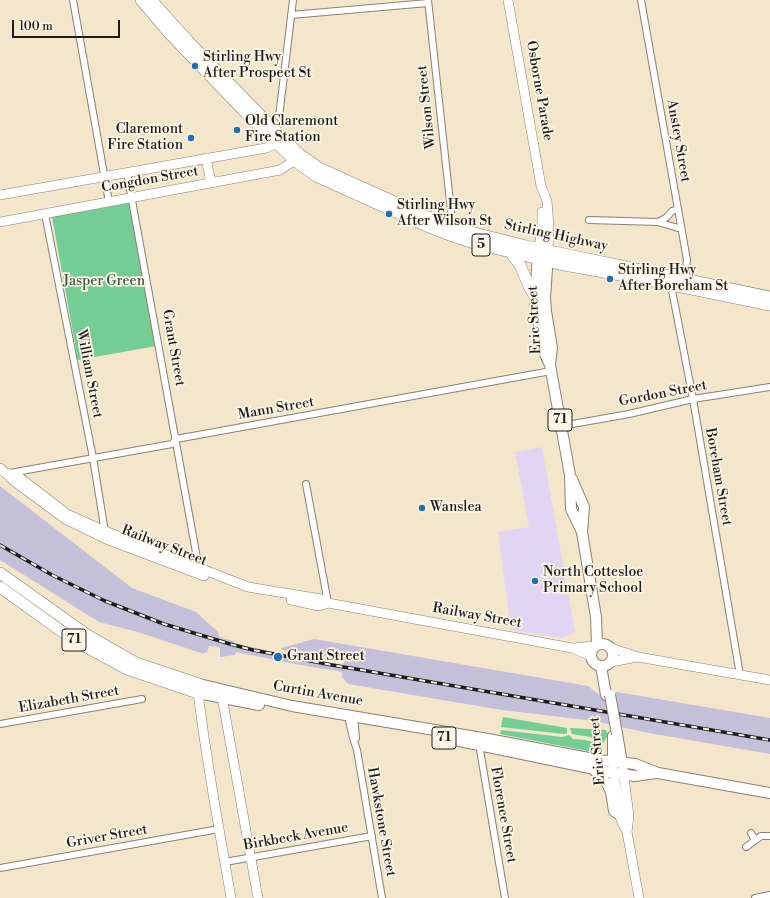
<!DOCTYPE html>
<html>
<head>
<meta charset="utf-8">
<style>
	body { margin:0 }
	#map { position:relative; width:770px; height:898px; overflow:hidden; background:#f4e6cb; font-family:"Libre Bodoni",serif }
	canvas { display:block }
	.scale { position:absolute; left:12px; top:20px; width:108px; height:18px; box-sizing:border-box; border:2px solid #1c1c1c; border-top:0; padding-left:5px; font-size:12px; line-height:14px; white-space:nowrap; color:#1c1c1c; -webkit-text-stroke:3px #fcf5e5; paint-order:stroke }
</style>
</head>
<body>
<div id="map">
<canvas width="770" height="898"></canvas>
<div class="scale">100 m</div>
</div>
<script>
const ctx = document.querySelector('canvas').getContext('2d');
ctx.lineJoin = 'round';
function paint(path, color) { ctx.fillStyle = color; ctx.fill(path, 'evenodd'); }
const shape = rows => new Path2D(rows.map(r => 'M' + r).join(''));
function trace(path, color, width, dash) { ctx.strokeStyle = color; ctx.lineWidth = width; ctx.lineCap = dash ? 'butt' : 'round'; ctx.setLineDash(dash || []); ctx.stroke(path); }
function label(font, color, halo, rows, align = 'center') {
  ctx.font = font + ' "Libre Bodoni",serif'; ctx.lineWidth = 3.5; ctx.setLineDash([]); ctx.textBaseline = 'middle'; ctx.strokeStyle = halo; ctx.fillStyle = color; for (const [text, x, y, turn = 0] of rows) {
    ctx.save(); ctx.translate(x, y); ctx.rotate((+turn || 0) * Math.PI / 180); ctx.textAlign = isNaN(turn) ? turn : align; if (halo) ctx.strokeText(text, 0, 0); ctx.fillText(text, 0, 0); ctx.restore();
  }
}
paint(shape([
	[542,447,575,632,563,638,511,630,498,532,529,527,515,452]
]), '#e2d4f3');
paint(shape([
	[0,486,132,588,196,612,218,632,219,637,234,641,234,643,274,652,343,665,344,660,282,650,281,648,314,639,588,686,601,696,612,695,617,692,770,718,770,754,649,733,594,721,502,710,348,684,342,677,342,672,295,664,236,652,235,655,220,657,220,648,214,646,213,647,209,646,207,653,205,652,204,654,138,632,99,622,0,560]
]), '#c5c0da');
paint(shape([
	[130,203,156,346,78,360,52,217],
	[503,717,567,728,567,733,564,734,501,727],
	[570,728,606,730,608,735,604,742,600,746,597,741,590,737,572,734],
	[501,730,562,737,569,735,573,739,585,740,592,742,595,746,598,753,500,734]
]), '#74cd94');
const street = shape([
	[73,0,109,202],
	[428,0,451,211],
	[641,0,687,260,685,280],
	[291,15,428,3],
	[279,117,293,0],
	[127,173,199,569],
	[45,214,93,458,105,532],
	[589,220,658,222,678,228,681,228],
	[658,222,667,217,672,211,678,209],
	[671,285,693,399,740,675],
	[561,426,629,414,693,399,770,387],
	[10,473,172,444,176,439,551,371],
	[306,484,328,603],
	[348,716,353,738,357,750,382,898],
	[354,716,356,738],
	[0,724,142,699],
	[479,744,505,898],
	[751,833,755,840],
	[746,847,761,836,770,836],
	[225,862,372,836],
	[0,868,219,829],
	[755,898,770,895]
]);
const secondary = shape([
	[508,0,541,186,547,201,549,226,548,250],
	[206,158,211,183],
	[0,195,266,148,273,145,279,139],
	[0,222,280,170,292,162,298,155],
	[539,248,542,226,542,212],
	[0,468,15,482,65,519,106,539,204,576],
	[7,473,19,477,67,514,105,531,248,587,321,599,328,603,572,648,591,656],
	[291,600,319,606,328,603],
	[574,648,594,646],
	[611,648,638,657,770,680],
	[611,662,637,657],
	[199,686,198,693,204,737,214,800,231,898],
	[221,691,258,898],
	[613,767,621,820,627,832],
	[623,769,629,816,627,832,639,898]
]);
const primary = shape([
	[538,252,535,302,543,350,550,365],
	[548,254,545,298,546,311,552,348,550,365,570,475,571,509,582,532,596,617,597,645],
	[572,479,584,507,582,532],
	'591 655a11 11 0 1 1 22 0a11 11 0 1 1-22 0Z',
	[601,666,606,695],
	[199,684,292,706,488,739,599,760,635,764,658,773,770,793],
	[198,693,259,705],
	[617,734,622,763],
	[613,736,613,762],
	[440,737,614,773,635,776,656,773],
	[594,770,607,783,611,792,614,811,620,815]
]);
const highway = shape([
	[141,0,170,34,243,110,294,160,316,176,429,227,452,236,474,243,559,264,648,280,770,305],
	[151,0,188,41,273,128,299,154,319,168,421,214,459,229,526,246,770,297],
	[511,253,520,265,529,286,535,297],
	[0,573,87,635,136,663,199,684],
	[0,587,75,641,127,669,198,693]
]);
trace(street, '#888174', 8);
trace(secondary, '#888174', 10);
trace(primary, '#888174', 12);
trace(highway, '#888174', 12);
trace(street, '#fff', 6);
trace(secondary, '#fff', 9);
trace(primary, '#fff', 10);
trace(highway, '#fff', 11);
const rail = shape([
	[0,545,52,575,105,601,164,624,230,644,253,650,332,665,770,740]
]);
trace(rail, '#1c1c1c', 3.5);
trace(rail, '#fcf5e5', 2, [6]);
const primaryBridge = shape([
	[610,695,617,734]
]);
trace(primaryBridge, '#888174', 12, []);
trace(primaryBridge, '#fff', 10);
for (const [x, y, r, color] of [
	[195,66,4,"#1f6fb2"],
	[237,130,4,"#1f6fb2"],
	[191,138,4,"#1f6fb2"],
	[389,214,4,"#1f6fb2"],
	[610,279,4,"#1f6fb2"],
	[422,508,4,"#1f6fb2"],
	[535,581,4,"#1f6fb2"],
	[278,657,5,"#1f6fb2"]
]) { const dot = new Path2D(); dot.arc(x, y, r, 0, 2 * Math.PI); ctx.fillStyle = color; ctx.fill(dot); trace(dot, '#fcf5e5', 1.5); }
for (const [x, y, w] of [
	[481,245,18],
	[560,420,24],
	[74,640,24],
	[444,738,24]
]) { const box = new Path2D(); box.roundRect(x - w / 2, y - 11, w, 22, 3); ctx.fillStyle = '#fcf5e5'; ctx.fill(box); trace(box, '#1c1c1c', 1); }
label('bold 13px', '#1c1c1c', null, [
	["5",481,245],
	["71",560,420],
	["71",74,640],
	["71",444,738]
]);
label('14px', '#1c1c1c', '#fcf5e5', [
	["Stirling Hwy",203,58],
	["After Prospect St",203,74],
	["Old Claremont",245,122],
	["Fire Station",245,138],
	["Claremont",183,130,"right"],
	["Fire Station",183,146,"right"],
	["Stirling Hwy",397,206],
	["After Wilson St",397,222],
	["Stirling Hwy",618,271],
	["After Boreham St",618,287],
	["Wanslea",430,508],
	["North Cottesloe",543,573],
	["Primary School",543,589],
	["Grant Street",287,657]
], 'left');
label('14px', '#1c1c1c', '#fcf5e5', [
	["Osborne Parade",539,91,80],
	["Wilson Street",427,107,-96],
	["Anstey Street",678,141,80],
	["Congdon Street",150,180,-10],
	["Stirling Highway",556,236,12],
	["Eric Street",535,320,-93],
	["Grant Street",173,348,80],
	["William Street",89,374,79],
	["Gordon Street",663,394,-11],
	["Mann Street",276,409,-10],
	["Boreham Street",718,477,80],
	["Railway Street",164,546,21],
	["Railway Street",477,616,10],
	["Curtin Avenue",318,694,10],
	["Elizabeth Street",69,700,-10],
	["Eric Street",598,751,-95],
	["Florence Street",503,815,80],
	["Hawkstone Street",381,822,80],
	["Griver Street",107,837,-10],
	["Birkbeck Avenue",296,837,-10]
]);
label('14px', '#3b5a46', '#fcf5e5', [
	["Jasper Green",104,282]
]);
</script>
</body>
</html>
